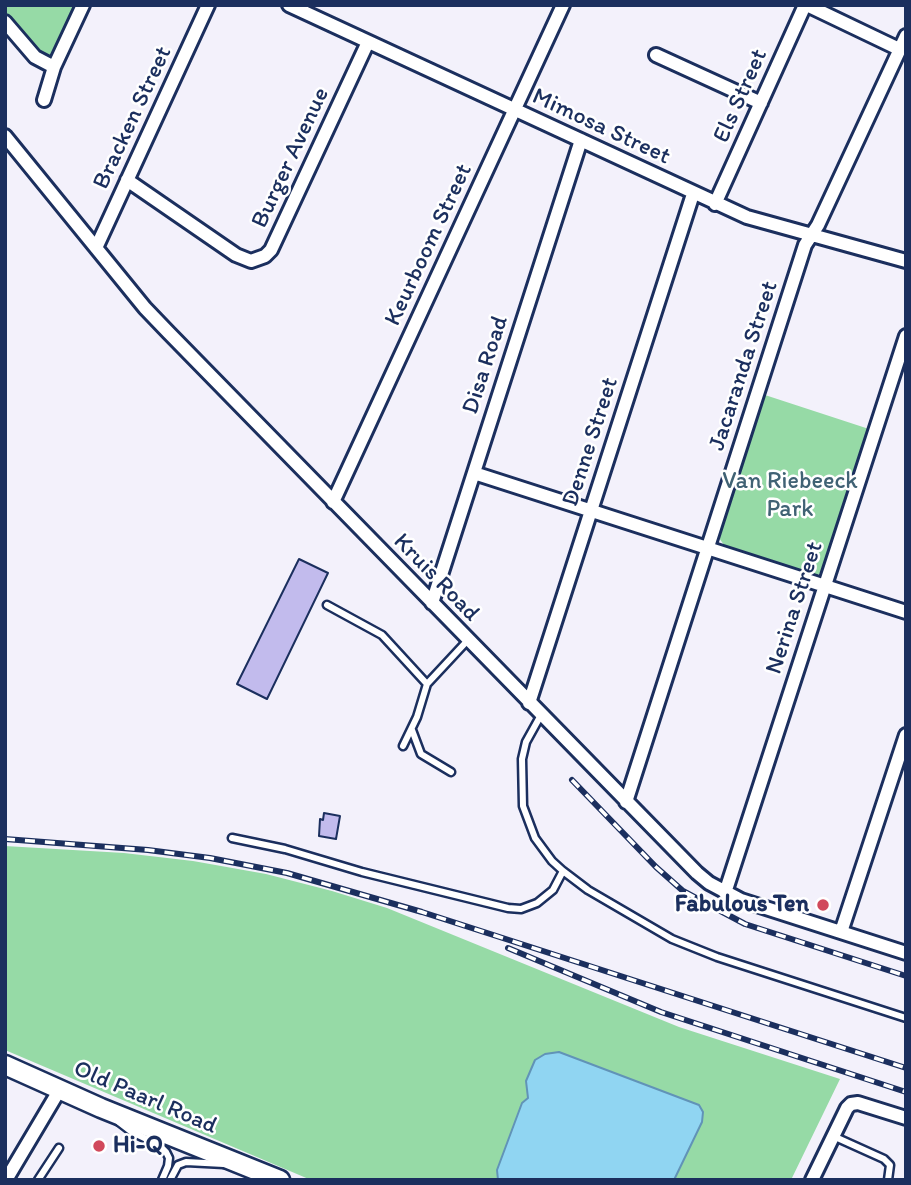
<!DOCTYPE html>
<html>
<head>
<meta charset="utf-8">
<style>
	body { margin:0 }
	#map { position:relative; width:911px; height:1185px; overflow:hidden; background:#f3f1fb; font-family:Itim,sans-serif }
	canvas { display:block }
	.frame { position:absolute; inset:0; border:7px solid #1b2f5e; pointer-events:none }
</style>
</head>
<body>
<div id="map">
<canvas width="911" height="1185"></canvas>
<div class="frame"></div>
</div>
<script>
const ctx = document.querySelector('canvas').getContext('2d');
ctx.lineJoin = 'round';
function paint(path, color) { ctx.fillStyle = color; ctx.fill(path, 'evenodd'); }
const shape = rows => new Path2D(rows.map(r => 'M' + r).join(''));
function trace(path, color, width, dash) { ctx.strokeStyle = color; ctx.lineWidth = width; ctx.lineCap = dash ? 'butt' : 'round'; ctx.setLineDash(dash || []); ctx.stroke(path); }
function label(font, color, halo, rows, align = 'center') {
  ctx.font = font + ' Itim,sans-serif'; ctx.lineWidth = 5; ctx.setLineDash([]); ctx.textBaseline = 'middle'; ctx.strokeStyle = halo; ctx.fillStyle = color; for (const [text, x, y, turn = 0] of rows) {
    ctx.save(); ctx.translate(x, y); ctx.rotate((+turn || 0) * Math.PI / 180); ctx.textAlign = isNaN(turn) ? turn : align; if (halo) ctx.strokeText(text, 0, 0); ctx.fillText(text, 0, 0); ctx.restore();
  }
}
paint(shape([
	[5,5,78,5,55,53,49,56,40,53,34,49,5,14],
	[765,395,869,429,824,569,818,575,811,576,727,549,719,538],
	[5,846,124,853,193,861,266,874,332,891,387,908,679,1027,840,1079,791,1180,311,1180,5,1050]
]), '#96daa6');
const water = shape([
	[559,1052,699,1105,703,1112,702,1122,674,1180,498,1180,497,1170,522,1103,528,1098,526,1081,535,1060,545,1054,559,1052]
]);
paint(water, '#90d5f2');
trace(water, '#6193b7', 2);
const building = shape([
	[299,559,328,573,267,699,237,684,299,559],
	[324,813,340,816,336,839,319,836,320,819,323,820,324,813]
]);
paint(building, '#c2bbed');
trace(building, '#1b2f5e', 2);
const lane = shape([
	[327,605,382,635,427,684],
	[541,715,526,742,522,759,523,806,535,838,552,861,563,871,588,890,672,939,717,957,906,1018],
	[412,730,421,754,451,772],
	[403,746,417,717,427,684,468,640],
	[232,838,285,849,362,872,508,908,521,909,537,903,553,890,563,871],
	[119,1122,132,1132,159,1145,166,1152,169,1158,168,1166,162,1180],
	[833,1136,884,1159,890,1165,888,1180],
	[38,1180,59,1148],
	[170,1180,178,1165,186,1162,224,1164]
]);
const street = shape([
	[289,5,747,217,906,261],
	[807,5,899,49],
	[5,22,35,57,54,67,83,5],
	[656,55,761,103],
	[44,100,54,67],
	[5,136,145,308,168,332,697,873,709,883,741,900,906,953],
	[127,180,236,255,251,261,265,256,271,250,368,42],
	[715,204,805,5],
	[96,248,208,5],
	[474,473,906,612],
	[333,502,563,5],
	[432,603,581,140],
	[529,703,693,194],
	[626,802,805,245,818,225,906,36],
	[725,893,906,336],
	[841,932,906,735],
	[6,1180,60,1089],
	[812,1180,847,1108,851,1104,858,1103,906,1118]
]);
const secondary = shape([
	[5,1065,101,1108,280,1180]
]);
trace(lane, '#1b2f5e', 11);
trace(street, '#1b2f5e', 18);
trace(secondary, '#1b2f5e', 23);
trace(lane, '#fff', 6);
trace(street, '#fff', 12);
trace(secondary, '#fff', 18);
const rail = shape([
	[572,780,656,867,683,891,696,898,745,924,906,976],
	[5,839,148,850,210,858,287,873,422,912,906,1068],
	[508,948,661,1012,906,1092]
]);
trace(rail, '#1b2f5e', 6);
trace(rail, '#fff', 3.5, [10]);
for (const [x, y, r, color] of [
	[823,905,7,"#d1495b"],
	[99,1146,7,"#d1495b"]
]) { const dot = new Path2D(); dot.arc(x, y, r, 0, 2 * Math.PI); ctx.fillStyle = color; ctx.fill(dot); trace(dot, '#fff', 2.5); }
label('24px', '#1b2f5e', '#fff', [
	["Els Street",741,96,-66],
	["Bracken Street",133,118,-65],
	["Mimosa Street",601,127,25],
	["Burger Avenue",291,158,-65],
	["Keurboom Street",429,245,-65],
	["Disa Road",486,365,-72],
	["Jacaranda Street",744,366,-72],
	["Denne Street",591,442,-72],
	["Kruis Road",436,578,46],
	["Nerina Street",795,608,-72],
	["Old Paarl Road",145,1098,23]
]);
label('24px', '#406274', '#fff', [
	["Van Riebeeck",790,482],
	["Park",790,510]
]);
label('bold 24px', '#1b2f5e', '#fff', [
	["Fabulous Ten",809,905],
	["Hi-Q",113,1146,"left"]
], 'right');
</script>
</body>
</html>
